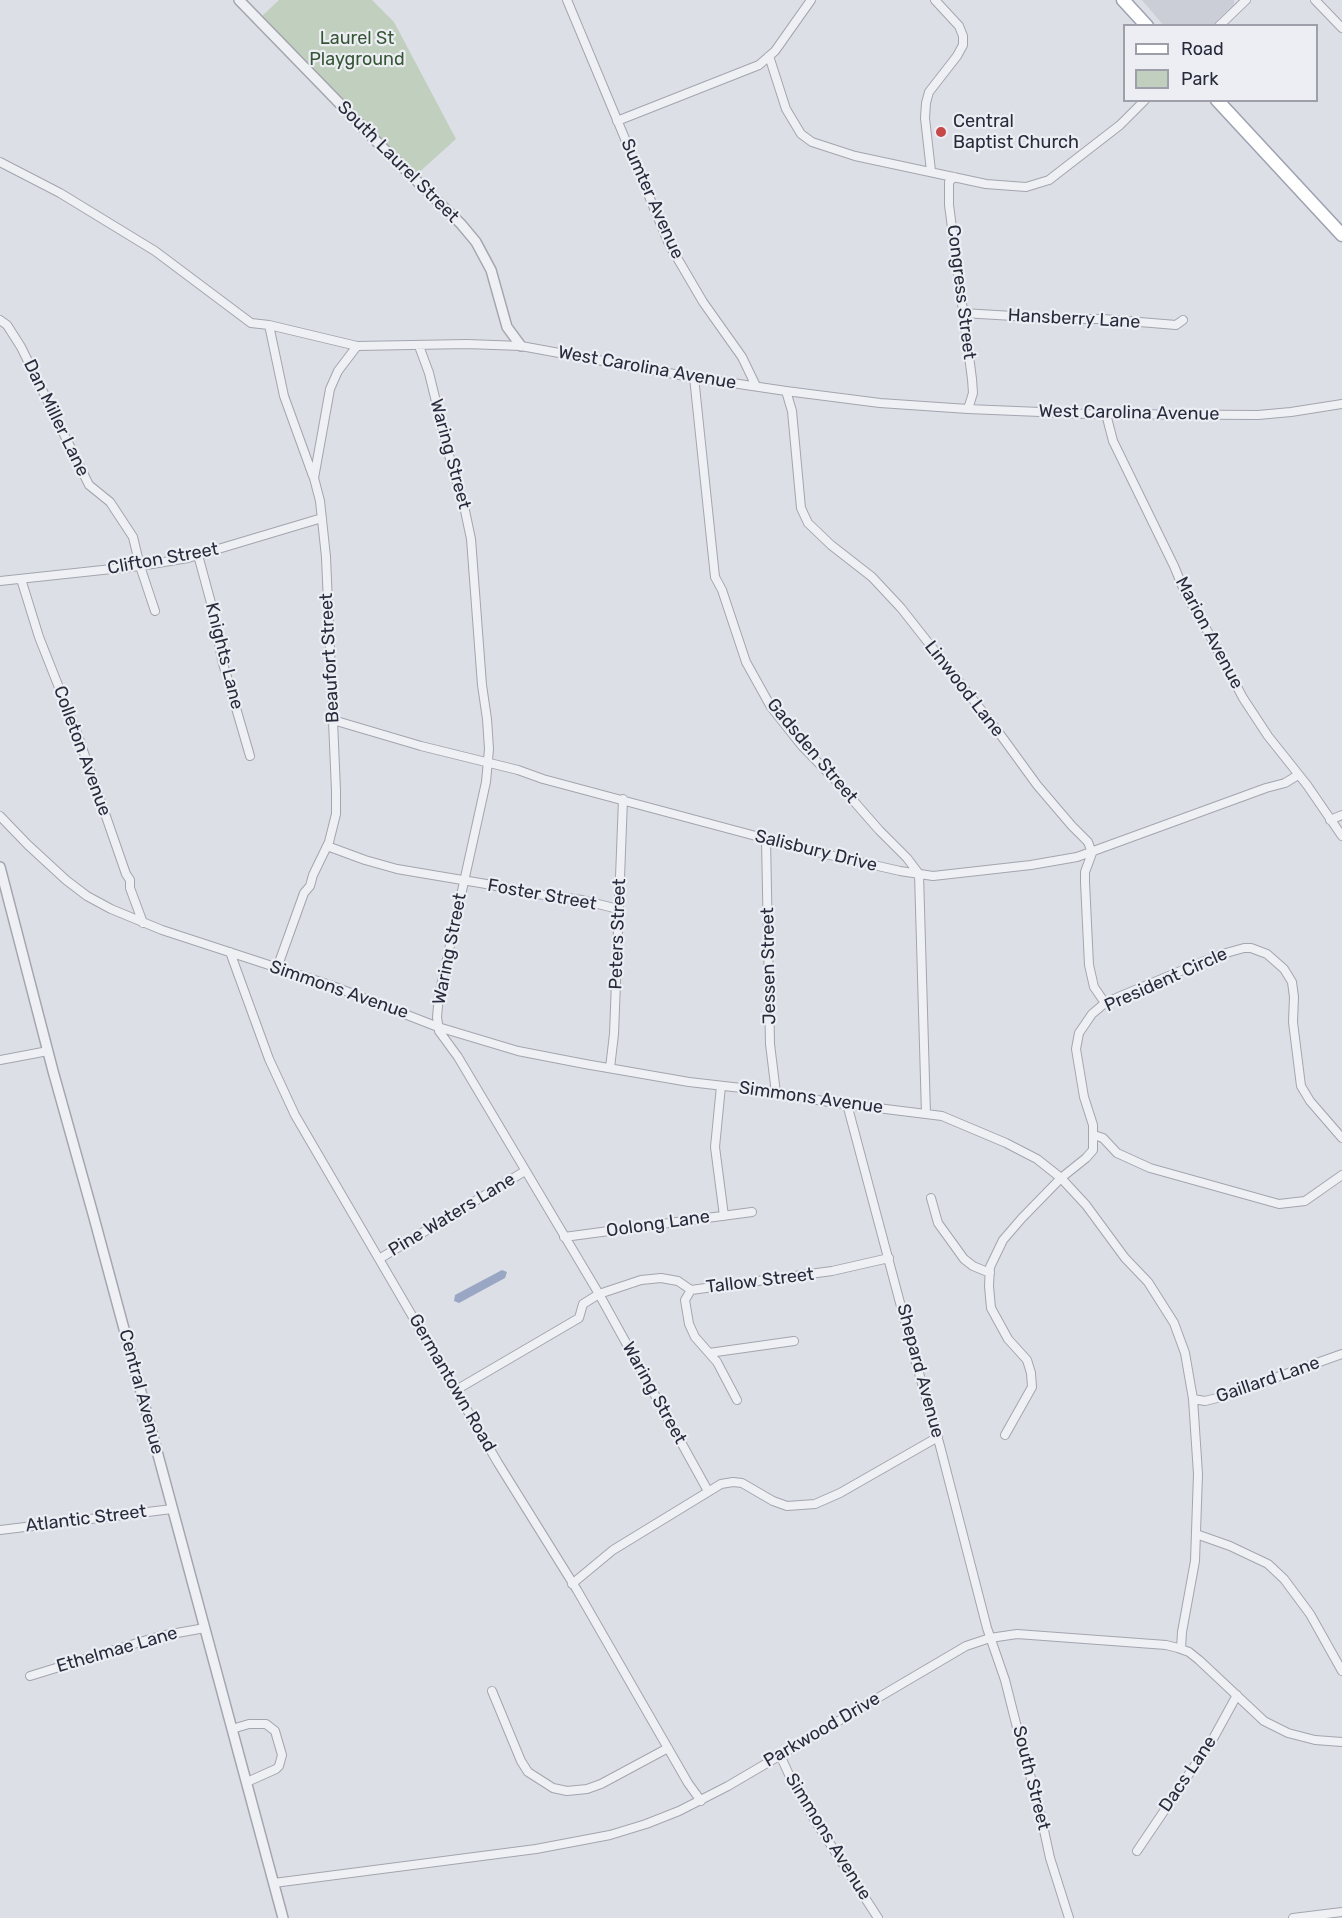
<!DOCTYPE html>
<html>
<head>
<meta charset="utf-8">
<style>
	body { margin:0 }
	#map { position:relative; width:1342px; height:1918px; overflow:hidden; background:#dddfe6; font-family:Rubik,sans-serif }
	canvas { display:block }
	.legend { position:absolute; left:1123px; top:24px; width:195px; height:78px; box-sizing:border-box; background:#eceef4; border:2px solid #9da0aa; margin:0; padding:8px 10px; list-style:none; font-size:18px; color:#272b3b }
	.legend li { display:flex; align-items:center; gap:12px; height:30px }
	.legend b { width:30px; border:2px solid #9da0aa }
</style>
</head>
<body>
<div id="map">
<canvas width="1342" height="1918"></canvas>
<ul class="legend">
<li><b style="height:8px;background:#fff"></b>Road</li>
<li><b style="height:16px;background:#c0cfbe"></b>Park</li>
</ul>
</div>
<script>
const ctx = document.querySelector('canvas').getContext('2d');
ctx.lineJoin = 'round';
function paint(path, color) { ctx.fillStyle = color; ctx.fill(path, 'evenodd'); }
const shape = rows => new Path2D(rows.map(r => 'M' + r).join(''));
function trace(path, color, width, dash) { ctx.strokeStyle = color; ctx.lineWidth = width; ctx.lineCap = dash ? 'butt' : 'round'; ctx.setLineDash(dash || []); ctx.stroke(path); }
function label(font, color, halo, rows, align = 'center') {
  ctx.font = font + ' Rubik,sans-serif'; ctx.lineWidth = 4.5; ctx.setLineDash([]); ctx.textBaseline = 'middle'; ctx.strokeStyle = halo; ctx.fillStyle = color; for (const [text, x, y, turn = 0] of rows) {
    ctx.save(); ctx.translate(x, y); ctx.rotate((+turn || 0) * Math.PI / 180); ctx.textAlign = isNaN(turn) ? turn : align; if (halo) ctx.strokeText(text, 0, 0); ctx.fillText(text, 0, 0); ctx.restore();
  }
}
paint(shape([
	[1142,0,1234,0,1234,4,1213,25,1164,26]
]), '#cbced7');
paint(shape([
	[279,0,372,0,394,22,456,139,415,176,261,17]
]), '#c0cfbe');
paint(shape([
	[502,1270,507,1272,505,1278,459,1303,454,1301,455,1295]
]), '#99a7c4');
const minor = shape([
	[567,0,669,244,703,302,742,357,756,386],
	[1315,0,1342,28],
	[1219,26,1246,0],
	[769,56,786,109,801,134,812,142,855,156,986,184,1026,187,1049,180,1120,125,1145,100],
	[617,121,759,65,775,51,811,0],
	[0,162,60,193,155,251,251,323,269,325,357,346,467,344,521,346,685,376,786,391,880,403,968,409,1088,414,1258,415,1291,412,1342,404],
	[931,171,925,118,926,103,929,92,957,56,963,45,963,36,959,26,935,0],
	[954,177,949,182,949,205,972,379,973,393,968,409],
	[963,313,1063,319,1103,319,1176,325,1183,320],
	[0,320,7,325,21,347,89,485,110,502,133,537,140,566,155,611],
	[269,325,284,396,313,476],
	[419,346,429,373,451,463,464,506,471,539,482,685,487,719,489,749,486,782,439,995,437,1017,439,1031,458,1057,599,1294,708,1491],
	[694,377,715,577,722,590,746,662,771,707,802,746,837,782,879,830,907,858,919,874,926,1114],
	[786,391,792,411,801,508,808,523,831,545,872,577,901,608,997,730,1037,785,1072,826,1088,842,1092,853,1085,872,1085,882,1089,965,1094,987,1105,1003],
	[1106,414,1113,441,1174,566,1186,595,1208,632,1243,698,1268,736,1307,785,1342,836],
	[198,555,214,614,222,660,250,756],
	[21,579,39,637,77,733,126,874,130,880,130,888,143,923],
	[0,581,140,566,188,558,322,518],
	[333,720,421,746,518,770,543,779,808,850,900,871,933,876,1031,865,1077,857,1266,788,1285,783,1298,775],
	[0,816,28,845,66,880,87,896,111,909,162,930,330,985,438,1027,518,1051,585,1064,689,1082,759,1090,829,1102,942,1116,1006,1143,1037,1159,1061,1178,1086,1205,1125,1258,1148,1282,1174,1323,1185,1353,1193,1399,1198,1474,1195,1561,1182,1632,1181,1649],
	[1330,820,1342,815],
	[766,839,770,1044,776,1093],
	[327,846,365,860,397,869,492,885,514,891,582,900,618,909],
	[230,952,269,1059,295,1115,498,1463,577,1590,688,1783,701,1801],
	[277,968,304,893,310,886,313,875,329,842,336,814,336,791,326,557,320,501,314,478,330,389,338,371,357,346],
	[0,1060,48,1051],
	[610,1068,614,1034,623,799],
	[721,1086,715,1147,724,1216],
	[847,1104,915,1359,940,1446,987,1628,1005,1680,1024,1755,1037,1798,1050,1858,1069,1918],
	[1094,1135,1103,1138,1117,1153,1150,1168,1279,1204,1305,1201,1342,1175],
	[931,1198,938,1223,964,1259,973,1266,990,1273],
	[564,1237,752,1212],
	[379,1259,525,1171],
	[691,1290,685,1300,689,1324,695,1337,717,1362,737,1400],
	[709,1353,794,1341],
	[456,1390,579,1318,583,1304,599,1294,641,1280,661,1278,678,1281,691,1290,832,1271,889,1258],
	[1193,1399,1205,1401,1221,1397,1342,1354],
	[1005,1435,1032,1387,1031,1373,1027,1360,1008,1339,991,1308,989,1286,990,1267,1003,1240,1022,1218,1061,1178,1086,1158,1093,1150,1093,1125,1084,1097,1076,1049,1079,1033,1092,1014,1105,1003,1123,995,1219,955,1244,948,1251,948,1267,954,1284,969,1292,982,1294,997,1293,1022,1301,1086,1310,1101,1342,1138],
	[0,1530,172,1509],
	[1196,1534,1230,1546,1268,1564,1284,1579,1310,1614,1342,1671],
	[572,1584,613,1550,721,1484,733,1482,742,1483,773,1501,787,1506,815,1504,840,1493,938,1437],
	[30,1676,160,1636,205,1628],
	[492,1691,521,1761,528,1772,553,1788,567,1791,587,1789,601,1784,668,1748],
	[232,1729,249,1724,266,1724,275,1731,282,1755,279,1766,276,1769,247,1782],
	[780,1755,791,1779,814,1819,878,1918],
	[1137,1851,1214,1737,1237,1695],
	[274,1883,536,1849,610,1835,646,1824,679,1811,728,1786,966,1646,990,1638,1017,1634,1166,1645,1178,1648,1189,1652,1199,1660,1264,1721,1288,1733,1315,1740,1342,1742],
	[1293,1918,1342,1912]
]);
const tertiary = shape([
	[239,0,381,146,461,224,476,242,491,270,507,327,521,346],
	[0,867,53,1071,93,1214,283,1918]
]);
const primary = shape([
	[1123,0,1147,26],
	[1217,100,1342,235]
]);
trace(minor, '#a3a5af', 10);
trace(tertiary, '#a3a5af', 12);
trace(primary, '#9da2b1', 15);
trace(minor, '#eff0f4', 8);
trace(tertiary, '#eff0f4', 9);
trace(primary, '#fff', 12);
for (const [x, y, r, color] of [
	[941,132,6,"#c64847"]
]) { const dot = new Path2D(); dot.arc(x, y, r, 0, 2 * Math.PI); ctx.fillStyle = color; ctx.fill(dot); trace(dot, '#eceef4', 2); }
label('18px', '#365635', '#eceef4', [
	["Laurel St",357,39],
	["Playground",357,60]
]);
label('18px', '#272b3b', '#eceef4', [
	["Central",953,122],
	["Baptist Church",953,143]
], 'left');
label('18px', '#272b3b', '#eceef4', [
	["South Laurel Street",398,162,45],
	["Sumter Avenue",652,199,66],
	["Congress Street",961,292,83],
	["Hansberry Lane",1074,319,3],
	["West Carolina Avenue",647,368,10],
	["West Carolina Avenue",1129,413,1],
	["Dan Miller Lane",56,418,64],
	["Waring Street",450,454,75],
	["Clifton Street",163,559,-10],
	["Marion Avenue",1209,633,62],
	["Knights Lane",224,656,76],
	["Beaufort Street",330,658,-93],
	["Linwood Lane",964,689,52],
	["Colleton Avenue",82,751,70],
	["Gadsden Street",812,751,50],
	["Salisbury Drive",816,851,14],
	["Foster Street",542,895,10],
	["Peters Street",618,934,-88],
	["Waring Street",450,949,-79],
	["Jessen Street",769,966,-91],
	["President Circle",1166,980,-24],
	["Simmons Avenue",339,990,19],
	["Simmons Avenue",811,1098,8],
	["Pine Waters Lane",452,1215,-31],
	["Oolong Lane",658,1224,-8],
	["Tallow Street",760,1281,-7],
	["Shepard Avenue",920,1371,75],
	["Gaillard Lane",1268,1380,-19],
	["Germantown Road",452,1383,60],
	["Central Avenue",141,1392,75],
	["Waring Street",654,1393,61],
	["Atlantic Street",86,1519,-7],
	["Ethelmae Lane",117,1650,-16],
	["Parkwood Drive",822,1730,-30],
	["Dacs Lane",1188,1774,-56],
	["South Street",1031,1778,76],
	["Simmons Avenue",828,1837,58]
]);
</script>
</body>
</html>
